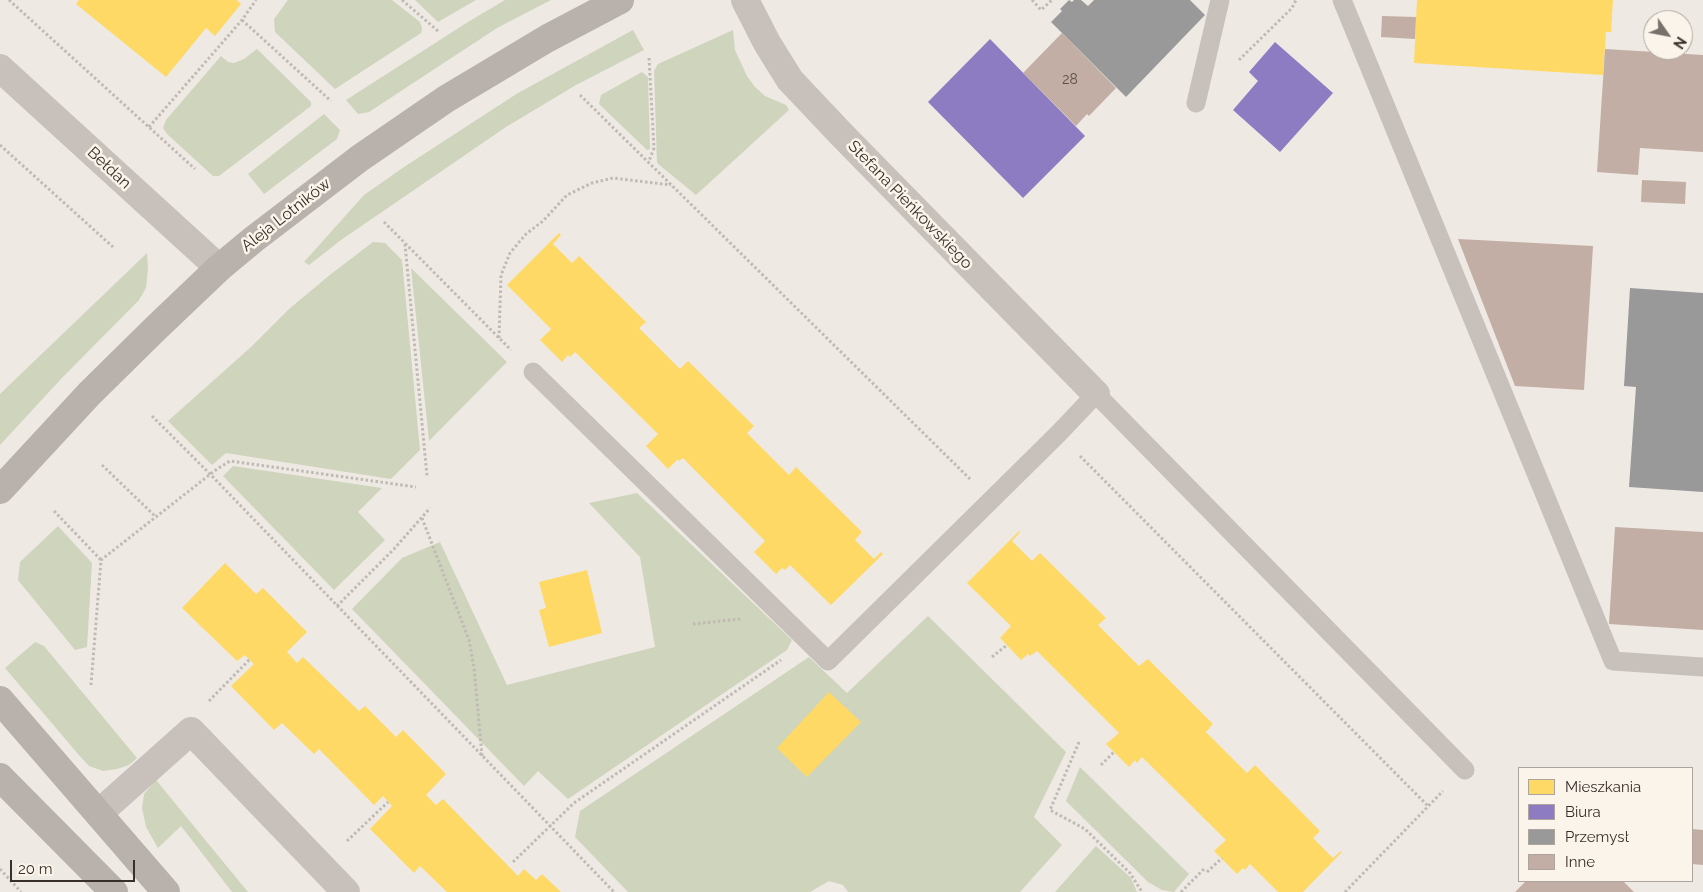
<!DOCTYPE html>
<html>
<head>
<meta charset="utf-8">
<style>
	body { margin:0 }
	#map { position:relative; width:1703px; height:892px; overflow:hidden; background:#eee9e3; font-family:Raleway,sans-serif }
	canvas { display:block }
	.legend { position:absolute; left:1518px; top:767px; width:175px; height:115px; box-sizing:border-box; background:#faf4eb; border:1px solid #ada59d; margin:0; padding:6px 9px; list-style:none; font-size:15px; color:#392f29 }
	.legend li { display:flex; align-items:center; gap:10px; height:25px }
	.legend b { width:25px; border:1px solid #ada59d }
	.north { position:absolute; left:1643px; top:10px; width:50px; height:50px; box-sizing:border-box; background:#faf4eb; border:1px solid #ada59d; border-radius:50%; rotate:123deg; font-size:14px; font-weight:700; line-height:20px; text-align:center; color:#392f29 }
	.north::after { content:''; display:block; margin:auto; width:18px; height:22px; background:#78706a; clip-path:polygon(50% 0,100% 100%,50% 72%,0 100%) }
	.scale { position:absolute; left:10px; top:860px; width:125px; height:22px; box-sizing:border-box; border:2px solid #392f29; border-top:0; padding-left:6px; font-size:15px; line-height:18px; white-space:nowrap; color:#392f29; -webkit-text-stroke:4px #faf4eb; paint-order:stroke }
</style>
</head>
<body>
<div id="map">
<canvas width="1703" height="892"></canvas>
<ul class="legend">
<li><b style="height:14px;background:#ffd966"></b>Mieszkania</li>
<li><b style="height:14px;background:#8e7cc3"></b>Biura</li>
<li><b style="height:14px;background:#999"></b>Przemysł</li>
<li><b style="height:14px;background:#c2aea4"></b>Inne</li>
</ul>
<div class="north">N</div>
<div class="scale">20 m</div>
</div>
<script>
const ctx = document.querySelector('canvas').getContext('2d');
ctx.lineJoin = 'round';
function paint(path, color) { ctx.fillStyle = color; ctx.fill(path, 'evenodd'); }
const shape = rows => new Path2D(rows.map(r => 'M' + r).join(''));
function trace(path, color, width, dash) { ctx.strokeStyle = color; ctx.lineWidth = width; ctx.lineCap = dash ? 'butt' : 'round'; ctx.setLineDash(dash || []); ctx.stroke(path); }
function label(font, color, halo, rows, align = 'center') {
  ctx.font = font + ' Raleway,sans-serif'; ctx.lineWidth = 5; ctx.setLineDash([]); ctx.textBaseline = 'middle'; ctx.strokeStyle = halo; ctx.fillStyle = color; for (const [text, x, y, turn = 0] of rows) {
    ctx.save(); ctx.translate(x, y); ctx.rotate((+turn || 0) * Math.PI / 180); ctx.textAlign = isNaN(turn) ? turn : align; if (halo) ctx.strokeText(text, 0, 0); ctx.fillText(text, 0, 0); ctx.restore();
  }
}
paint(shape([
	[288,0,392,0,420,22,422,28,421,33,335,89,275,32,274,19],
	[415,0,476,0,438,22],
	[505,0,551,0,497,28,369,112,358,114,346,100,468,22],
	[633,30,644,50,576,85,506,127,341,240,309,265,304,262,364,195,404,167,518,93],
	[733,30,735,50,747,76,755,87,765,96,786,105,789,110,696,195,657,163,654,71,658,64],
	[257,49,311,102,311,106,219,176,213,176,167,134,163,128,166,120,221,56,228,62,234,63,244,59],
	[642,72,648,77,650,149,647,150,599,104,601,95],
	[324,114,340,130,337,139,264,194,248,174],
	[373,242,385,243,402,260,420,450,391,479,226,453,212,465,168,421,251,347,289,309,331,274],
	[147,253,148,268,146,288,139,300,61,379,0,445,0,394],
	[411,268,507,362,429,441],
	[233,466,382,488,358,512,385,540,334,590,223,476],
	[637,493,792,640,787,650,568,799,538,771,524,786,352,609,402,558,440,542,507,685,655,647,640,557,589,503],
	[58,526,92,563,87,647,75,650,18,580,20,562],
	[928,616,1066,752,1034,817,1062,845,1020,892,848,892,843,885,829,881,810,892,628,892,575,837,580,811,809,657,847,693],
	[35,642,44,646,137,758,129,765,117,769,103,771,89,766,78,754,5,668],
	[1080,767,1189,874,1174,892,1162,890,1148,882,1066,801],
	[156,780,248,892,232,892,181,826,158,848,146,827,142,808,144,794],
	[1096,846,1131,878,1137,892,1055,892]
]), '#cfd4bc');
paint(shape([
	[79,0,237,0,241,4,215,36,206,28,166,77,76,4],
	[1417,0,1613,0,1611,32,1606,32,1603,75,1414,63],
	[559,233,561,235,553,244,572,263,579,256,646,322,639,328,680,369,688,361,754,426,747,433,789,475,796,467,862,532,855,540,874,559,881,552,883,554,831,605,790,565,785,570,782,568,776,574,754,552,765,541,683,458,679,461,678,459,668,469,646,446,658,434,575,352,570,357,568,355,562,362,540,340,551,329,507,285],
	[1019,531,1020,532,1012,541,1032,561,1040,553,1106,618,1098,625,1139,666,1148,659,1213,724,1206,732,1247,773,1255,765,1320,831,1313,838,1333,858,1341,851,1342,852,1303,892,1278,892,1250,864,1245,870,1243,868,1237,874,1214,851,1226,840,1142,757,1137,763,1135,760,1129,767,1106,744,1119,733,1037,651,1030,656,1028,654,1021,660,1000,638,1011,626,967,583],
	[225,563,256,594,263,588,307,632,287,652,297,663,303,657,359,711,365,706,396,737,403,730,446,774,426,795,436,805,443,799,518,876,524,869,536,880,542,874,561,892,447,892,420,866,414,873,370,829,392,806,383,796,374,805,319,749,314,754,282,723,274,730,231,686,254,664,245,655,237,661,182,608],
	[587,570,602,633,549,647,539,610,546,608,539,582],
	[829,692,861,722,807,777,777,748]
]), '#ffd966');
paint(shape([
	[990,39,1085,136,1023,198,928,102],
	[1275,42,1333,93,1280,152,1233,110,1258,81,1249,72]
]), '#8e7cc3');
paint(shape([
	[1069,0,1072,2,1074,0,1081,0,1088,6,1094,0,1190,0,1205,15,1126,97,1051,22,1062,11,1060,9],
	[1630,288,1703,293,1703,492,1629,487,1636,387,1624,386]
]), '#999');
paint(shape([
	[1382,16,1416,17,1415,39,1381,37],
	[1062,33,1116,88,1089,116,1087,114,1076,126,1023,73],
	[1605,49,1703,55,1703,152,1640,148,1638,175,1597,172],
	[1642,180,1686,182,1685,204,1641,202],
	[1458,239,1593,246,1584,390,1515,386],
	[1615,527,1703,532,1703,630,1609,624],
	[1692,829,1703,830,1703,865,1692,864],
	[1526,881,1623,881,1634,892,1515,892]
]), '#c2aea4');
trace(shape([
	[9,0,195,169],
	[402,0,438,31],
	[1032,0,1041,10,1052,0],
	[242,20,331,101],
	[649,58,654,148,649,161],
	[1239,60,1292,8,1296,0],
	[580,95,970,479],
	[149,127,242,20,256,0],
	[0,145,113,247],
	[384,222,511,350],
	[405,244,427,476],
	[499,338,501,275,510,253,526,234,543,221,567,195,592,183,613,178,671,185],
	[152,416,210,474,614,892],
	[1080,456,1428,806],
	[102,465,156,517],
	[54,511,101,560],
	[422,518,469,640,474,667,482,756],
	[337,606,394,549,430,508],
	[693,624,740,619],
	[992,657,1007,645],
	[91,685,101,560,217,469,230,461,416,487],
	[209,701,250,659],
	[1079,742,1050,810,1085,829,1130,873,1142,892],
	[1101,765,1114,752],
	[347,841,388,802],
	[513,862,574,803,781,660],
	[0,869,21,892],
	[1207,872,1222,858],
	[1181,892,1204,869],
	[1345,892,1443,791]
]), '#c0bab4', 3, [2.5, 2.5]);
trace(shape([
	[1342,0,1613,661,1703,667],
	[1196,103,1220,0],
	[533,372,828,661,1058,434,1096,394,1465,770]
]), '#c8c1bb', 19);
trace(shape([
	[745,0,767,43,790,80,842,135,1096,394],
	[0,68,219,268],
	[99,813,191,731,346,892]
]), '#c8c1bb', 28);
trace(shape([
	[0,490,90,393,155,329,219,268,254,239,360,158,446,99,548,38,620,0],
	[0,700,166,892],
	[0,777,114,892]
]), '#b8b1ac', 28);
label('14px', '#5b4f48', null, [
	["28",1070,80]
]);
label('16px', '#392f29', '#faf4eb', [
	["Bełdan",109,168,43],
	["Stefana Pieńkowskiego",910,205,46],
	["Aleja Lotników",286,215,-38]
]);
</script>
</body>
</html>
